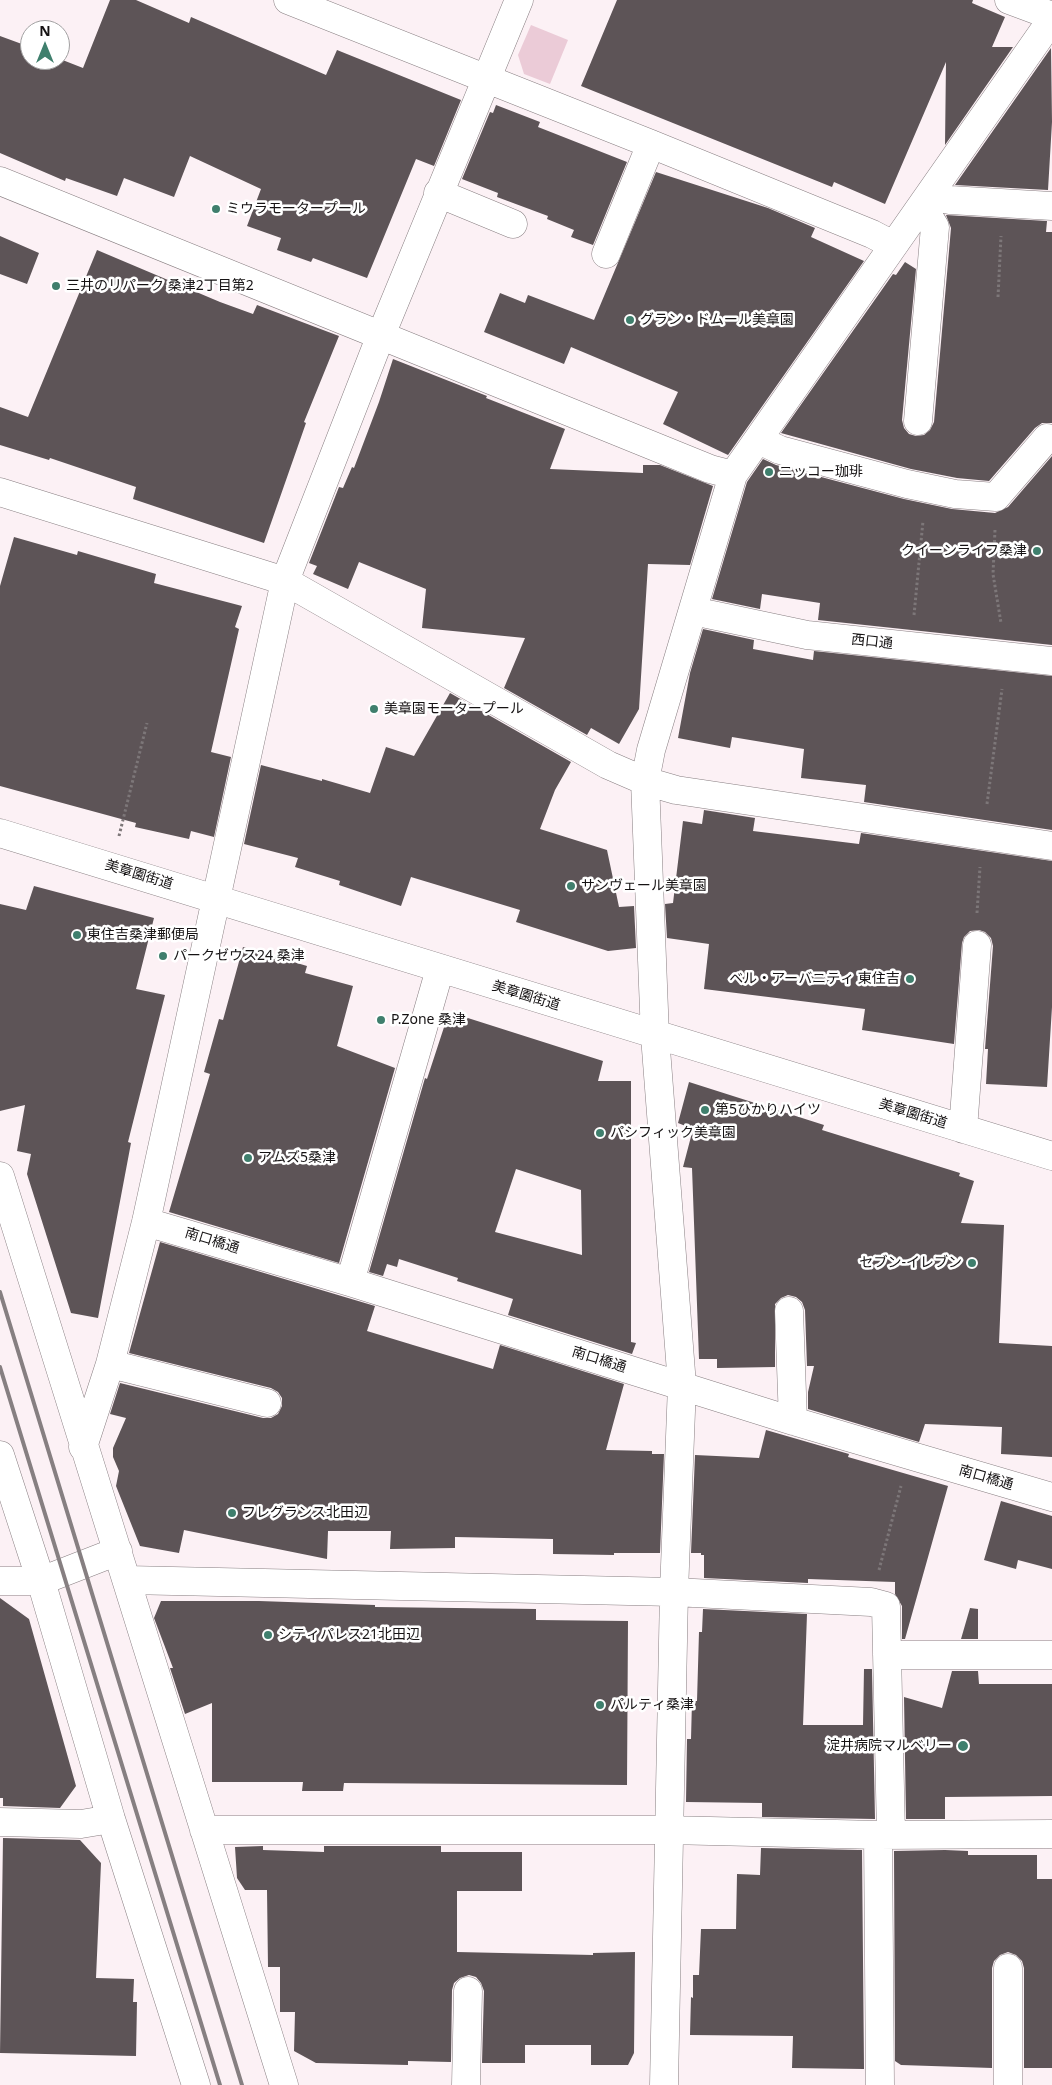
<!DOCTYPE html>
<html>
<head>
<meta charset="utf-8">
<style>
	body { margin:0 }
	#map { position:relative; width:1052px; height:2085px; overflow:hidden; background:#fcf1f5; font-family:"Noto Sans",sans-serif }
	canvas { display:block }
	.north { position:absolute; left:20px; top:20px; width:50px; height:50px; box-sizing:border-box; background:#fff; border:1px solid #a1a0a1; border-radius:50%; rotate:0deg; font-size:14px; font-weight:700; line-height:20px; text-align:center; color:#151213 }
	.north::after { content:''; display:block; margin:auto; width:18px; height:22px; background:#3f7f6d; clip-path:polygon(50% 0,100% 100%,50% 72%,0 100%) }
</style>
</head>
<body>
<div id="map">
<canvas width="1052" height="2085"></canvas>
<div class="north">N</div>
</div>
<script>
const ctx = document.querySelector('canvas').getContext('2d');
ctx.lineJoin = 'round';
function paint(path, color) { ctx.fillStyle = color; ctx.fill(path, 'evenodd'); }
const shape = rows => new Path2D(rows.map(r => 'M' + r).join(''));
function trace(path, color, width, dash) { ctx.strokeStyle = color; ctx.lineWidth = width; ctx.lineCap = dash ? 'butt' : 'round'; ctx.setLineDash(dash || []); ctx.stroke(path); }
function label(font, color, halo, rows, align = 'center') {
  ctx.font = font + ' "Noto Sans","Noto Sans JP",sans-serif'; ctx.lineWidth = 5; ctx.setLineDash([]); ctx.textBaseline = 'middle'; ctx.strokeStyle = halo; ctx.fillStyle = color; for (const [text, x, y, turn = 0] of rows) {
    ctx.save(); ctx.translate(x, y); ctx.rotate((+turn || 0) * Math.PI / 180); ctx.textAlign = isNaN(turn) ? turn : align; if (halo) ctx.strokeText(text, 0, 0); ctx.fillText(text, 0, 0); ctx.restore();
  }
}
paint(shape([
	[531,25,568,40,550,84,524,74,518,55]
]), '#ebcbd7');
paint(shape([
	[110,0,136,0,189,23,191,17,326,75,337,50,461,100,434,166,416,159,367,278,313,258,311,262,277,250,281,238,247,226,261,189,190,156,174,197,124,178,117,196,66,178,65,181,0,153,0,36,30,47,30,60,60,59,83,68],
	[617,0,973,0,972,3,1005,17,992,47,1013,47,945,145,946,62,885,204,834,182,832,187,581,86],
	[1051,48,1052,122,1048,190,955,185],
	[496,105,540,122,538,127,627,162,593,245,571,237,574,230,547,219,548,216,497,197,498,193,462,179,490,112,493,113],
	[656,172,768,208,815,228,811,237,864,261,728,455,663,424,678,392,571,347,564,364,484,332,500,293,525,303,528,295,594,320],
	[946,215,1047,221,1046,232,1052,232,1052,423,1042,423,1035,428,989,481,957,478,911,469,781,433,893,274,896,275,905,262,916,269,902,420,904,428,909,434,916,436,924,435,930,430,934,422,951,228],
	[0,236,39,253,27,284,0,274],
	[97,250,220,302,253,314,257,305,339,336,304,422,306,423,264,543,133,499,136,487,50,458,49,460,0,445,0,407,28,417],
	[393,359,487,396,486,398,565,429,550,469,643,473,643,465,660,465,713,486,690,565,648,564,639,709,619,744,591,728,587,735,504,688,525,638,422,628,426,589,359,562,348,589,313,574,317,566,309,563,339,487,343,488,352,467,354,468,379,402],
	[1052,456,1052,645,818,620,820,603,762,594,760,609,712,599,747,482,763,459,776,465,904,499,952,509,995,513,1008,507],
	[14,537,77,555,78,551,156,574,154,583,242,606,235,627,239,629,211,752,231,757,214,837,191,831,189,839,135,827,136,823,0,786,0,586],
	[703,629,754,640,753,649,813,660,814,651,1052,676,1052,830,864,802,866,785,801,778,804,749,732,737,730,748,678,738,690,673],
	[450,693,571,762,555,790,540,829,607,850,619,907,634,906,636,948,608,951,516,922,520,910,411,877,401,906,339,885,340,881,295,867,298,858,244,844,261,765,322,781,322,779,370,793,386,747,414,756],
	[704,810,755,818,753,831,859,844,861,833,1052,861,1052,1007,1047,1087,986,1084,988,1049,985,1049,993,946,991,938,985,932,979,930,970,931,964,937,962,943,954,1044,862,1030,865,1009,704,989,709,944,667,938,665,904,673,903,683,821,702,824],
	[34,886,154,918,136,989,165,995,128,1142,131,1143,98,1318,71,1313,27,1174,31,1154,17,1151,25,1105,0,1111,0,904,26,910],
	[243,947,307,966,305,973,353,986,337,1046,395,1068,339,1263,169,1212,210,1074,204,1072,219,1019,223,1020],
	[449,1012,603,1061,598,1081,631,1081,631,1342,636,1343,632,1354,508,1315,513,1299,457,1281,458,1278,399,1259,397,1267,387,1264,383,1276,369,1272,425,1078,427,1079],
	[516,1169,581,1190,582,1255,495,1232],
	[689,1082,824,1125,822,1130,960,1173,959,1176,974,1181,961,1223,1004,1225,999,1343,1052,1346,1052,1457,1001,1454,1002,1427,925,1424,919,1442,808,1409,808,1392,814,1366,807,1366,805,1310,802,1302,796,1297,788,1295,781,1298,775,1304,775,1367,717,1368,717,1359,699,1359,692,1168,683,1167,693,1129,678,1123],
	[160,1242,375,1306,367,1331,413,1345,493,1369,500,1345,624,1384,606,1450,652,1451,652,1454,664,1454,660,1553,614,1553,614,1555,553,1554,553,1539,455,1537,455,1548,390,1549,391,1531,328,1531,327,1559,184,1530,179,1553,140,1546,116,1486,119,1471,113,1457,113,1448,126,1418,110,1414,120,1383,263,1418,271,1418,278,1414,282,1406,282,1398,278,1392,271,1388,129,1353],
	[766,1430,849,1454,848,1457,948,1486,905,1639,902,1639,902,1606,895,1594,895,1582,808,1579,808,1583,704,1578,704,1555,701,1555,701,1553,691,1553,695,1455,759,1458],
	[1001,1501,1052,1516,1052,1569,1018,1560,1016,1569,984,1560],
	[0,1598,29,1619,76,1786,60,1808,3,1806,3,1798,0,1798],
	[161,1601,259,1601,375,1605,375,1607,536,1609,536,1620,628,1621,627,1785,344,1783,343,1791,302,1791,303,1782,212,1782,212,1703,185,1714,170,1668,173,1668,154,1618],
	[970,1608,978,1609,978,1639,961,1639],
	[703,1609,807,1614,803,1725,863,1725,864,1669,872,1669,875,1819,762,1817,762,1803,686,1802,687,1739,691,1739,692,1701,697,1701,699,1632,702,1632],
	[952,1671,978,1671,979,1684,1052,1684,1052,1796,945,1797,945,1819,906,1819,904,1697,942,1708],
	[3,1838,80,1840,101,1863,96,1978,134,1979,133,2002,137,2002,136,2056,0,2053],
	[263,1846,263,1850,324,1852,324,1846,441,1846,441,1852,522,1852,522,1891,457,1891,457,1952,593,1955,593,1953,635,1952,634,2053,628,2065,591,2065,591,2045,525,2045,525,2063,482,2063,484,1991,481,1983,476,1977,469,1975,460,1978,454,1983,452,1990,451,2062,408,2061,408,2065,316,2063,294,2051,295,2012,280,2012,280,1967,268,1967,267,1890,245,1890,237,1878,235,1847],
	[761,1848,862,1850,864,2069,792,2068,793,2036,690,2035,691,1997,693,1998,693,1975,699,1975,701,1929,736,1929,737,1874,760,1875],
	[945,1850,968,1851,968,1855,1037,1855,1037,1879,1052,1879,1052,2068,1024,2068,1024,1968,1022,1961,1016,1955,1008,1952,1000,1955,994,1961,992,1968,992,2068,901,2065,895,2061,894,1851]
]), '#5d5457');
const minor = shape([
	[288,0,651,144,872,234,893,245],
	[1009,0,1052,16],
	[0,181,710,469,733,475],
	[438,193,513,224],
	[930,196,950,200,1052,206],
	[606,254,651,144],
	[918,421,935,227,922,205],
	[759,440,780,450,907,484,955,494,996,497,1047,438,1052,439],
	[0,492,285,581,608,765,645,781,676,790,1052,846],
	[693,611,807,635,1052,661],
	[0,833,1052,1156],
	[963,1129,977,945],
	[0,1176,284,2085],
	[146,1222,350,1282,793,1421,1052,1497],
	[350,1282,440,969],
	[789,1311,793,1421],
	[110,1364,267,1403],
	[83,1447,110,1364,146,1222,285,581,381,335,519,0],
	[0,1455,41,1581,111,1819,196,2085],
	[127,1580,674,1592,871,1602,886,1606,891,1835],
	[0,1581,41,1581,118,1551],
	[887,1655,1052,1655],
	[0,1822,81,1824,111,1819],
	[204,1830,668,1830,878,1835,1052,1834],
	[878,1835,880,2085],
	[466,2085,468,1991],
	[664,2085,674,1592,682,1385,655,1036,645,781,651,750,733,475,1052,19],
	[1008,2085,1008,1968]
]);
trace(minor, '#887f82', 29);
trace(shape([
	[998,297,1001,236],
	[995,530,993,574,1001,623],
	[914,615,923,521],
	[987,804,1002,689],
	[119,836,147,723],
	[977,913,980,867],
	[879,1570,901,1486]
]), '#7d7779', 3, [2.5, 2.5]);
trace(minor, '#fff', 28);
trace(shape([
	[0,1292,242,2085],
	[0,1367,220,2085]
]), '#867f81', 4);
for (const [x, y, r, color] of [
	[216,209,5,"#3f7f6d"],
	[56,286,5,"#3f7f6d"],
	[630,320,5,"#3f7f6d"],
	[769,472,5,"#3f7f6d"],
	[1037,551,5,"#3f7f6d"],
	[374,709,5,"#3f7f6d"],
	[571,886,5,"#3f7f6d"],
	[77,935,5,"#3f7f6d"],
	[163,956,5,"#3f7f6d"],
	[910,979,5,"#3f7f6d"],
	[381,1020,5,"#3f7f6d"],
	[705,1110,5,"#3f7f6d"],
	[600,1133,5,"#3f7f6d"],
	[248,1158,5,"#3f7f6d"],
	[972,1263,5,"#3f7f6d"],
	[232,1513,5,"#3f7f6d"],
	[268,1635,5,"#3f7f6d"],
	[600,1705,5,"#3f7f6d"],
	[963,1746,6,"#3f7f6d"]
]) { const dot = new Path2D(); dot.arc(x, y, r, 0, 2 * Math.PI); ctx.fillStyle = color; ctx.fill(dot); trace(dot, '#fff', 2); }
label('14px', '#151213', '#fff', [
	["ミウラモータープール",226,209],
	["三井のリパーク 桑津2丁目第2",66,286],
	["グラン・ドムール美章園",640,320],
	["ニッコー珈琲",779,472],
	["クイーンライフ桑津",1027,551,"right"],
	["美章園モータープール",384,709],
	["サンヴェール美章園",581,886],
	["東住吉桑津郵便局",87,935],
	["パークゼウス24 桑津",173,956],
	["ベル・アーバニティ 東住吉",900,979,"right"],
	["P.Zone 桑津",391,1020],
	["第5ひかりハイツ",715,1110],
	["パシフィック美章園",610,1133],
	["アムズ5桑津",258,1158],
	["セブン-イレブン",962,1263,"right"],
	["フレグランス北田辺",242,1513],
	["シティパレス21北田辺",278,1635],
	["パルティ桑津",610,1705],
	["淀井病院マルベリー",952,1746,"right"]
], 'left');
label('14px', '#151213', '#fff', [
	["西口通",872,642,6],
	["美章園街道",139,875,17],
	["美章園街道",526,996,17],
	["美章園街道",913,1114,17],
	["南口橋通",212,1241,17],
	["南口橋通",599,1360,17],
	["南口橋通",986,1478,16]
]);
</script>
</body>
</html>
